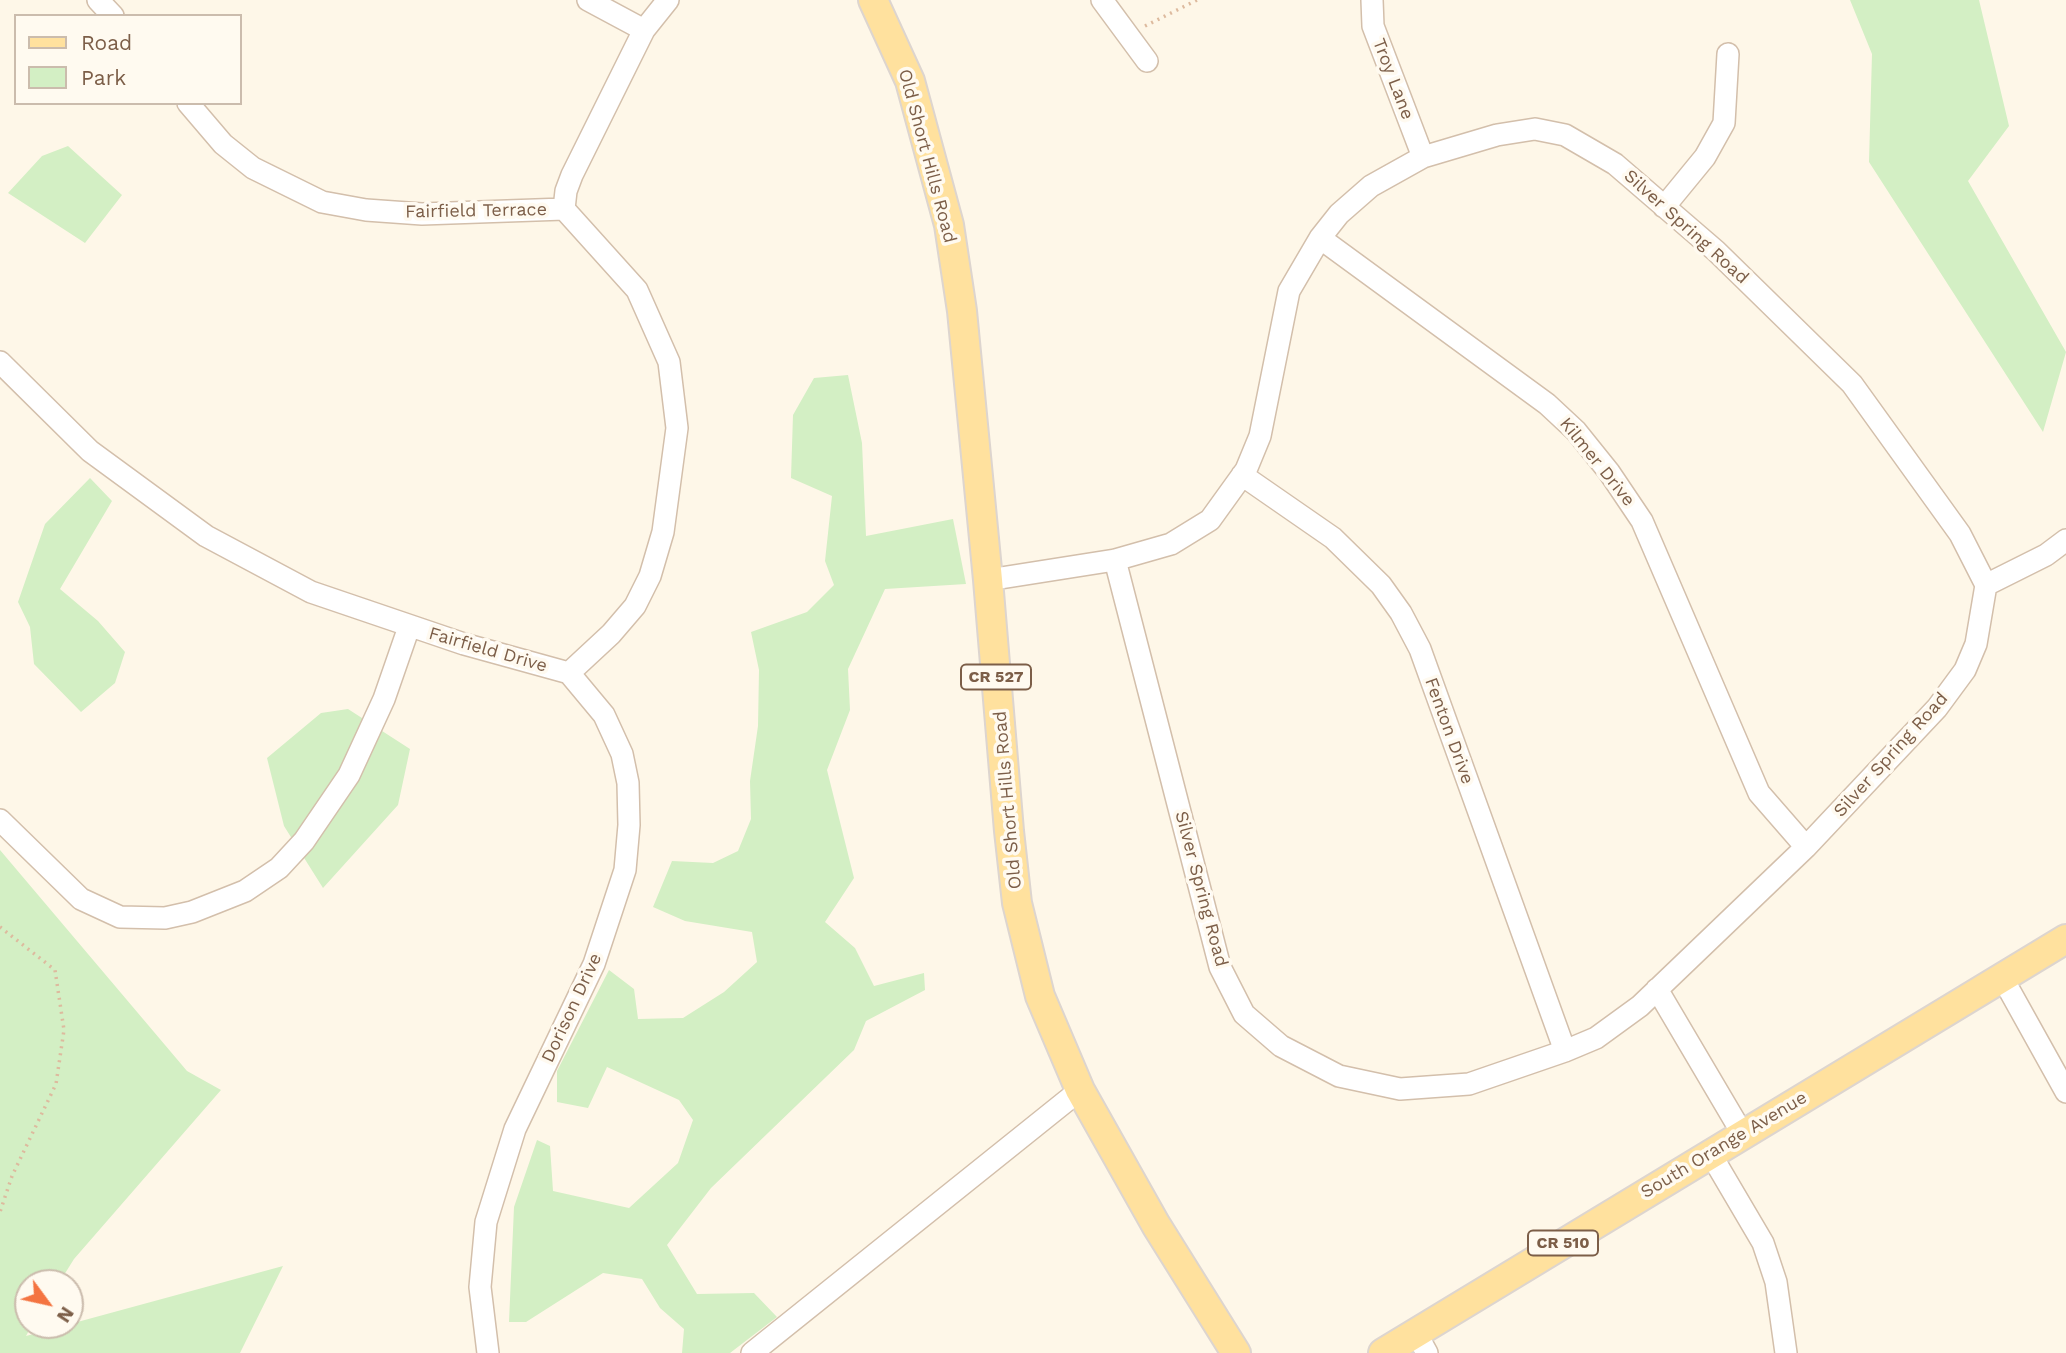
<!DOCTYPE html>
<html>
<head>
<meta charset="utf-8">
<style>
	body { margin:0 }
	#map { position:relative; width:2066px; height:1353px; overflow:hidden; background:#fef7e8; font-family:"Work Sans",sans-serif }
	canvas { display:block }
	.legend { position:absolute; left:14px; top:14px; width:228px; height:91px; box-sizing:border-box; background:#fffaf0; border:2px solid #cbbcad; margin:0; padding:9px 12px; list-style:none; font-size:21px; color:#7c5e48 }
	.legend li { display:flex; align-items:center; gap:14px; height:35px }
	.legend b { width:35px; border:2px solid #cbbcad }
	.north { position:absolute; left:14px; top:1269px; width:70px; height:70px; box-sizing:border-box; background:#fffaf0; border:2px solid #cbbcad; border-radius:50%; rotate:123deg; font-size:19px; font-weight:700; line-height:28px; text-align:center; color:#7c5e48 }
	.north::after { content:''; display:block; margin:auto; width:24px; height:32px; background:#f47441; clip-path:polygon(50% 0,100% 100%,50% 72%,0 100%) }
</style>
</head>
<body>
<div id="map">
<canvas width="2066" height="1353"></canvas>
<ul class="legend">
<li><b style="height:9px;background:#ffe19e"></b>Road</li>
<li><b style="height:19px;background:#d3efc4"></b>Park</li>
</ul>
<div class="north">N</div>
</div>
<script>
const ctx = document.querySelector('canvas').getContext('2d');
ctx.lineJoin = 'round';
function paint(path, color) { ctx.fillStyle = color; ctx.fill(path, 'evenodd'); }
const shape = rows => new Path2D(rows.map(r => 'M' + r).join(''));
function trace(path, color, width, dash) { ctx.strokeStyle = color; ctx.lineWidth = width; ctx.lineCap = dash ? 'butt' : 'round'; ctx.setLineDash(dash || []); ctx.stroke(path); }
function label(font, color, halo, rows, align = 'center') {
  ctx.font = font + ' "Work Sans",sans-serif'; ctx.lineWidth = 7; ctx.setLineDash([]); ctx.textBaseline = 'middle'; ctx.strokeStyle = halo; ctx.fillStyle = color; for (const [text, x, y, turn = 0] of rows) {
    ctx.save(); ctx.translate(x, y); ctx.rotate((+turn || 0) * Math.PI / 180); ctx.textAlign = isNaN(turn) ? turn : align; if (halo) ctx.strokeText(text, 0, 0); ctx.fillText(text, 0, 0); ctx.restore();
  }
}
paint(shape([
	[1850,0,1979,0,2009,126,1968,181,2066,352,2043,432,1869,162,1872,54],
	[68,146,122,195,85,243,8,193,42,156],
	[848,375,862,443,866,536,953,519,966,584,885,589,848,669,850,710,827,770,854,878,825,922,855,948,874,986,924,973,925,990,866,1021,854,1050,711,1188,667,1245,697,1294,754,1293,777,1317,730,1353,682,1353,684,1329,660,1308,642,1279,603,1273,526,1322,509,1322,514,1207,537,1140,550,1146,553,1191,629,1208,678,1163,693,1120,679,1100,607,1067,588,1108,557,1102,557,1071,609,970,634,989,638,1019,683,1018,724,992,757,962,752,932,685,921,653,907,672,861,713,863,738,851,751,819,750,781,758,726,759,670,751,632,807,612,834,585,825,561,832,496,791,478,793,415,814,378],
	[90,478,112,501,60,589,98,621,125,652,115,683,81,712,34,664,30,627,18,602,45,524],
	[348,709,410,749,398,805,323,888,284,826,267,758,321,713],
	[0,850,187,1071,221,1090,74,1259,59,1283,28,1283,28,1325,32,1325,26,1336,283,1266,240,1353,0,1353]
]), '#d3efc4');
const minor = shape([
	[98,0,113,16],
	[588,0,644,30],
	[1102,0,1147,61],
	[1372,0,1373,26,1423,157],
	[188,103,223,144,253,168,322,202,366,210,422,214,564,209],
	[1664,207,1705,157,1724,123,1728,54],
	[564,209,566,191,572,175,644,30,668,0],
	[1320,238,1547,404,1576,431,1609,472,1642,521,1759,793,1806,847],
	[0,362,90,451,206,536,311,592,464,644,569,673,611,634,635,606,650,576,663,532,677,428,669,362,637,290,564,209],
	[1242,475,1333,538,1381,585,1401,613,1420,649,1565,1051],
	[988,580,1115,560,1171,544,1210,520,1246,470,1260,436,1289,291,1320,238,1339,214,1371,186,1423,157,1497,135,1535,129,1565,135,1615,164,1716,251,1852,384,1960,534,1986,585,1976,644,1965,670,1937,708,1806,847,1640,1006,1596,1038,1565,1051,1469,1084,1400,1089,1339,1076,1281,1046,1244,1014,1220,967,1115,560],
	[1986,585,2046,555,2066,540],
	[0,820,81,899,120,917,165,918,192,912,245,891,279,868,304,841,349,775,384,699,409,627],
	[2002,977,2066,1092],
	[1657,989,1742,1133],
	[1710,1153,1763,1243,1776,1282,1786,1353],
	[1416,1333,1427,1353],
	[488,1353,480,1287,486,1222,515,1129,594,964,625,870,629,825,628,783,622,754,604,715,569,673],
	[752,1353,1080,1090]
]);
const major = shape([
	[873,0,910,81,949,225,962,311,988,580,1009,831,1017,903,1040,996,1080,1090,1156,1225,1236,1353],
	[1383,1353,2066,939]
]);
trace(minor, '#d3bfab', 24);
trace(major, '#ddd5cf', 32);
trace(shape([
	[1145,26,1197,0],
	[0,927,55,970,64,1030,56,1084,12,1176,0,1212]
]), '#ddba9e', 3.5, [2, 5]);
trace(minor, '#fff', 21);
trace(major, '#ffe19e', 28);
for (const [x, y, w] of [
	[996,677,70],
	[1563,1243,70]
]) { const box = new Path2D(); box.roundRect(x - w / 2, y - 12.5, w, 25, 5); ctx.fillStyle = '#fffaf0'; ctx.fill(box); trace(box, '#7c5e48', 2); }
label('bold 16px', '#7c5e48', null, [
	["CR 527",996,677],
	["CR 510",1563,1243]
]);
label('18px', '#7c5e48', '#fffaf0', [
	["Troy Lane",1393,79,69],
	["Old Short Hills Road",927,156,75],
	["Fairfield Terrace",476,211,-1],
	["Silver Spring Road",1686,227,42],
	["Kilmer Drive",1597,462,51],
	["Fairfield Drive",488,650,16],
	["Fenton Drive",1449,731,70],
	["Silver Spring Road",1891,755,-48],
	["Old Short Hills Road",1008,800,-95],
	["Silver Spring Road",1201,889,75],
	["Dorison Drive",572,1008,-65],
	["South Orange Avenue",1724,1145,-31]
]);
</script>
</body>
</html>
